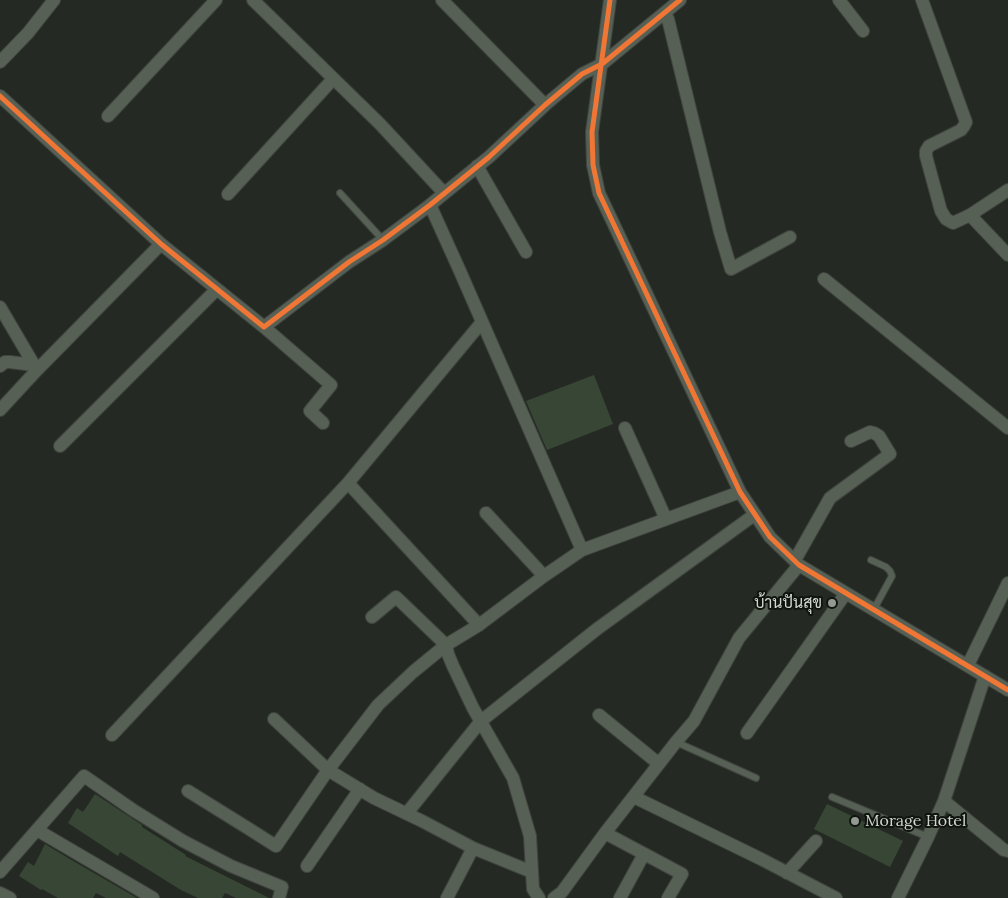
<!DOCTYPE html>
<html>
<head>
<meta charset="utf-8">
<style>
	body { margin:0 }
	canvas { display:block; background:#242a23 }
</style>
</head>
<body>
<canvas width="1008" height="898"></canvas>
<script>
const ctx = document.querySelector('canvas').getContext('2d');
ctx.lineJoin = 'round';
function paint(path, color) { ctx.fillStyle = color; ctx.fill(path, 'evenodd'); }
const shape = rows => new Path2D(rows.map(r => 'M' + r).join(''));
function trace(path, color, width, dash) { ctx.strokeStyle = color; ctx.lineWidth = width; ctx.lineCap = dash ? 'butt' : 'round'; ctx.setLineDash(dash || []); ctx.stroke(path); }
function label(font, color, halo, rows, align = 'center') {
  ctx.font = font + ' Lora,Sarabun,serif'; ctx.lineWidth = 4; ctx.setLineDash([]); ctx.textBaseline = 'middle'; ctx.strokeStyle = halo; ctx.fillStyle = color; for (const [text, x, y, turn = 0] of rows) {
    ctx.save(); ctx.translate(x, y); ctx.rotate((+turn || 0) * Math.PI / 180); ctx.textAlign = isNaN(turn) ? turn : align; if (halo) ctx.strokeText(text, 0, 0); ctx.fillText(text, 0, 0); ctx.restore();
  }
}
paint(shape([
	[594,375,613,424,547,450,526,401],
	[95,794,142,825,142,827,186,855,185,856,269,898,236,898,225,893,222,898,198,898,181,890,120,852,118,856,68,823,77,808,83,812],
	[827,804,903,841,890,867,814,829],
	[45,844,68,858,137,898,106,898,96,893,93,898,58,898,42,889,41,890,19,876,28,862,34,866]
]), '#384635');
const service = shape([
	[340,193,383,240],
	[871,560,886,567,890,571,892,576,874,609],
	[676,742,756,778],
	[832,797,928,837]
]);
const minor = shape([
	[253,0,380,124,444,193],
	[442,0,545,105],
	[610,0,592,132,593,165,599,193,740,492,770,537,799,565,1008,690],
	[839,0,863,31],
	[922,0,966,122,964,126,961,130,929,146,926,151,926,156,941,211,946,219,953,223,970,215,1008,190],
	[664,13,668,19,720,232,731,269,790,237],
	[0,62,28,33,54,0],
	[0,96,161,244,264,327,349,262,383,240,430,205,489,157,545,105,582,74,602,64,680,0],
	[108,116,216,0],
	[477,166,526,252],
	[228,194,333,79],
	[430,205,459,269,582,550],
	[970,215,1008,255],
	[824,279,1008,428],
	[0,307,37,370,0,410],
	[264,327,331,385,310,411,323,423],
	[0,366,5,362,10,362,34,365],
	[37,370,161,244],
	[625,428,666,519],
	[60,446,217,289],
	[348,483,479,625],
	[486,513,544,576],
	[795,560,830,498,890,454,879,436,874,433,870,432,851,441],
	[968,665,1008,583],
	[985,676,944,801,1004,850,1008,851],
	[599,715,659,764],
	[274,719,328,770,374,798,422,821,473,848,532,872],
	[747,733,846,593],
	[112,735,348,483,482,322],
	[188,791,246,827,276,846,328,770,378,705,413,672,446,645,396,597,372,617],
	[634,797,761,859,836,898],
	[407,813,481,721,597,629,754,515],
	[37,830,153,898],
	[605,833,682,874,668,898],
	[307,866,360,789],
	[0,872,84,776,133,810,183,841,231,866,282,887,279,898],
	[787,873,816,841],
	[0,893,10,898],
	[447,898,473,848],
	[539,898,533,889,530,836,513,778,473,708,453,666,448,654,446,645,479,625,544,576,582,550,740,492],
	[554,898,562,892,605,833,676,742,694,721,739,638,799,565],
	[620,898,644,854],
	[898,898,928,837,944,801]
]);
trace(service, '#40453f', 8);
trace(minor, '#40453f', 14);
trace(service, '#576055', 6);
trace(minor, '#576055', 12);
trace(shape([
	[610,0,592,132,593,165,599,193,740,492,770,537,799,565,1008,690],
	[0,96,161,244,264,327,349,262,383,240,430,205,489,157,545,105,582,74,602,64,680,0]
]), '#f07635', 5);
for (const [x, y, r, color] of [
	[832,603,5,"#939a92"],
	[855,821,5,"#939a92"]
]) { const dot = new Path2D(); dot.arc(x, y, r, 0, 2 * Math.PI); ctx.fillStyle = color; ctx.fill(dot); trace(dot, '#0f140e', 2); }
label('16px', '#cfd7ce', '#0f140e', [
	["บ้านปันสุข",822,603],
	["Morage Hotel",865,821,"left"]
], 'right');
</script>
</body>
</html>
